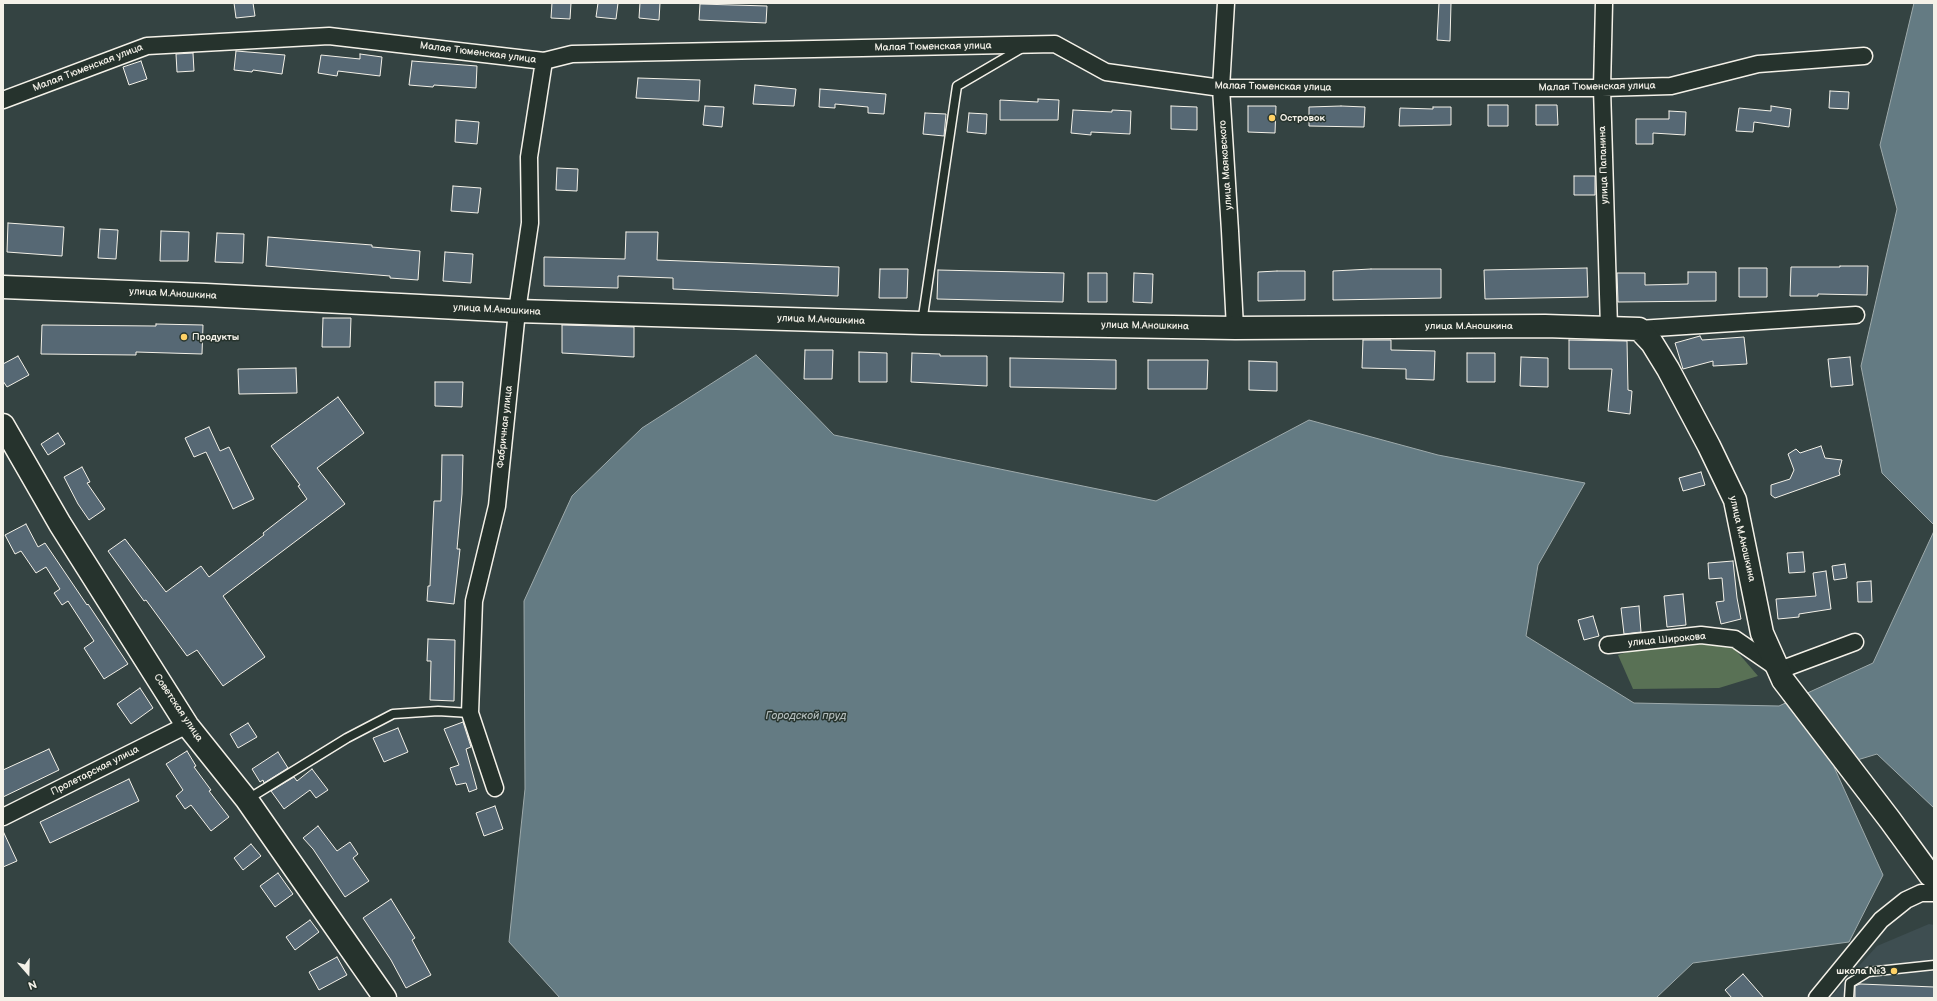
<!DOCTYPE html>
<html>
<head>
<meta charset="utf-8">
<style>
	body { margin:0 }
	#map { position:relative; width:1937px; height:1001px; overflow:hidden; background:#344342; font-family:"Balsamiq Sans",sans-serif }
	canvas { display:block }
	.frame { position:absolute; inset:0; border:4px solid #f4f1e8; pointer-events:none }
	.north { position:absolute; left:8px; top:953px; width:40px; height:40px; -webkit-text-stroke:3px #26332d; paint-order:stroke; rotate:160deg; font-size:11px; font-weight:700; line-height:16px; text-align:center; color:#f4f1e8 }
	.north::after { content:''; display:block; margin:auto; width:14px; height:18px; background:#f4f1e8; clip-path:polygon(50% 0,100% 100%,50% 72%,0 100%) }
</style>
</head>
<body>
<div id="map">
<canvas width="1937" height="1001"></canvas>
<div class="frame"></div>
<div class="north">N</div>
</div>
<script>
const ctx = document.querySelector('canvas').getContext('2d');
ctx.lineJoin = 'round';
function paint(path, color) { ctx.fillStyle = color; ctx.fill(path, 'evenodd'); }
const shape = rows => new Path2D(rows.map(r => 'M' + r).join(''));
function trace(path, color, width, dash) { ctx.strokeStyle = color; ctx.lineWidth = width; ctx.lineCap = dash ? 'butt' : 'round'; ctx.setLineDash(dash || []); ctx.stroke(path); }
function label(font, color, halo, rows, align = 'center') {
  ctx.font = font + ' "Balsamiq Sans",sans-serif'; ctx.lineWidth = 3; ctx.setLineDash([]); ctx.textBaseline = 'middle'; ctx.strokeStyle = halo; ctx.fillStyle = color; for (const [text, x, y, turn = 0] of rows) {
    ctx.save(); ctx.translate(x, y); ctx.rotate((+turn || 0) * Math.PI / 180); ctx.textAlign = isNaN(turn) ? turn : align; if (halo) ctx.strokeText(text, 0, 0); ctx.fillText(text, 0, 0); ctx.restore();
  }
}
paint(shape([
	[1929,924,1934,925,1934,998,1830,998,1877,946]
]), '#3e4e51');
paint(shape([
	[1693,643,1734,648,1758,676,1719,688,1633,689,1618,655,1636,649]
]), '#597155');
const water = shape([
	[1914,3,1934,3,1934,525,1882,473,1861,366,1897,209,1880,145,1914,3],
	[756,355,834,435,1156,501,1309,420,1438,455,1585,483,1538,565,1526,636,1634,703,1779,706,1873,663,1934,531,1934,808,1877,754,1834,767,1883,875,1849,942,1693,963,1656,998,560,998,509,942,525,789,524,601,572,496,642,428,756,355]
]);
paint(water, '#647b83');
trace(water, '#9eaaab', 1);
const building = shape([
	[234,3,253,3,255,16,236,18,234,3],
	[552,3,571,3,570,19,551,18,552,3],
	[598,3,618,3,616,19,596,17,598,3],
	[640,3,660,3,659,20,639,18,640,3],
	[1439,3,1451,3,1450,41,1437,40,1439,3],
	[700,4,767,6,766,23,699,20,700,4],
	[236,51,285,55,282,74,253,70,252,72,234,70,236,51],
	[193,53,194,71,177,72,176,54,193,53],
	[360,54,382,57,380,76,338,71,337,76,318,73,321,55,360,59,360,54],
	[141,61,147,79,129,85,123,67,141,61],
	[412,61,477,66,476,88,434,85,433,87,409,85,412,61],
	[638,78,700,80,699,101,636,98,638,78],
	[755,85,796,89,794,106,753,104,755,85],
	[820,89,886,94,884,114,868,113,868,107,835,104,835,108,819,107,820,89],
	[1830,91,1849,92,1848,109,1829,108,1830,91],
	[1038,99,1059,100,1058,120,1000,120,1000,100,1038,102,1038,99],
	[1488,105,1508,105,1508,126,1488,126,1488,105],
	[1536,105,1557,105,1558,125,1536,125,1536,105],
	[705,106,724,107,722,127,703,125,705,106],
	[1171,106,1197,107,1197,130,1171,129,1171,106],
	[1248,106,1276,106,1275,133,1248,132,1248,106],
	[1341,106,1365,107,1364,127,1309,126,1309,107,1341,106],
	[1771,106,1791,109,1789,127,1754,122,1753,132,1736,131,1739,108,1771,111,1771,106],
	[1433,107,1451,107,1451,125,1399,126,1400,108,1433,109,1433,107],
	[1073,110,1112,112,1112,110,1131,111,1130,134,1091,132,1091,135,1071,133,1073,110],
	[1669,111,1686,112,1685,135,1653,133,1653,144,1636,144,1636,119,1669,119,1669,111],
	[925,113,946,114,944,136,923,134,925,113],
	[969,113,987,114,986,134,967,132,969,113],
	[456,120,479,122,477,144,455,142,456,120],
	[557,168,578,169,577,191,556,190,557,168],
	[1574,176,1595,176,1595,195,1574,195,1574,176],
	[453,186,481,188,478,213,451,211,453,186],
	[8,223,64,227,62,256,7,252,8,223],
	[100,229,118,230,116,259,98,258,100,229],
	[161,231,189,232,188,261,160,261,161,231],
	[626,232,658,232,657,260,839,267,838,296,673,289,673,278,618,276,618,288,544,286,544,257,625,259,626,232],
	[217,233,244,234,243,263,215,262,217,233],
	[268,237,372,245,372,247,420,251,418,280,390,278,390,276,266,266,268,237],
	[445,252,473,254,471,283,443,281,445,252],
	[1840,266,1868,266,1867,295,1818,294,1818,296,1790,296,1791,267,1840,267,1840,266],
	[1587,268,1588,297,1485,299,1484,270,1587,268],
	[1739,268,1767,268,1767,297,1739,297,1739,268],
	[880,269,908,269,907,298,879,298,880,269],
	[1371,269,1441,269,1441,298,1333,300,1333,271,1371,269],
	[938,270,1064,273,1063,302,937,299,938,270],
	[1277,271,1305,271,1305,300,1258,301,1258,272,1277,271],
	[1688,272,1716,272,1716,301,1618,302,1617,273,1645,273,1645,285,1688,284,1688,272],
	[1088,273,1107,273,1107,302,1088,302,1088,273],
	[1134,273,1153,274,1152,303,1133,302,1134,273],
	[323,318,351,318,350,347,322,347,323,318],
	[156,324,203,325,202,354,136,352,136,355,41,354,42,325,156,326,156,324],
	[562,325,634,327,634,357,562,353,562,325],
	[1700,336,1702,340,1744,337,1747,364,1713,366,1713,361,1683,369,1675,343,1700,336],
	[1363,340,1391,340,1391,350,1435,351,1434,380,1406,379,1406,369,1362,368,1363,340],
	[1569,340,1627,341,1628,390,1632,391,1630,414,1608,411,1612,369,1569,369,1569,340],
	[805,350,833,350,832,379,804,379,805,350],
	[859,352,887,353,887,382,859,382,859,352],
	[912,353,940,354,940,356,987,356,987,386,911,382,912,353],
	[1467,353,1495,353,1495,382,1467,382,1467,353],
	[18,356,29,375,7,387,3,381,3,364,18,356],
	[1521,357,1548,358,1548,387,1520,386,1521,357],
	[1850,357,1853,385,1831,387,1828,359,1850,357],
	[1010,358,1116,360,1116,389,1010,387,1010,358],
	[1148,360,1208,360,1207,389,1148,389,1148,360],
	[1249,361,1277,362,1277,391,1249,390,1249,361],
	[296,368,297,393,239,394,238,369,296,368],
	[435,382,463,382,462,407,435,406,435,382],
	[338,397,364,433,317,468,345,504,223,596,265,657,223,686,197,650,187,656,146,600,144,601,108,551,125,539,166,592,201,566,209,577,264,535,263,533,307,499,298,486,300,485,271,446,338,397],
	[209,427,220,451,229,447,254,499,233,509,206,452,194,457,185,438,209,427],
	[58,433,65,444,48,455,41,444,58,433],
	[1821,446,1825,458,1842,460,1839,471,1840,475,1775,498,1771,495,1771,485,1790,479,1794,470,1788,454,1796,449,1800,453,1821,446],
	[442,455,463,455,462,494,457,549,460,549,454,604,427,601,428,586,430,586,434,501,441,501,442,455],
	[82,467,90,482,87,483,105,509,89,520,78,504,64,477,82,467],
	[1701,472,1705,485,1683,491,1679,478,1701,472],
	[26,524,38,547,45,543,87,605,88,604,128,664,104,679,84,648,94,641,68,601,62,605,54,593,60,589,46,567,36,573,21,551,15,554,5,535,26,524],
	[1803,552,1805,572,1789,573,1787,553,1803,552],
	[1733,561,1737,598,1741,619,1721,624,1716,602,1724,601,1722,578,1709,579,1708,563,1733,561],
	[1845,564,1847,578,1834,580,1832,566,1845,564],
	[1826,571,1831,609,1799,614,1799,617,1778,619,1776,599,1816,596,1813,573,1826,571],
	[1871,581,1872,602,1858,602,1857,582,1871,581],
	[1683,594,1686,625,1667,627,1664,596,1683,594],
	[1639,606,1641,632,1624,634,1621,608,1639,606],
	[1593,616,1599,636,1584,640,1578,620,1593,616],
	[428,639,455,640,454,701,430,700,431,661,427,661,428,639],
	[140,688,153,708,131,724,117,704,140,688],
	[463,722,471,747,466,749,477,789,469,792,466,783,456,785,450,768,459,765,444,729,463,722],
	[248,723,257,737,238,748,230,734,248,723],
	[398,728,408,752,384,762,373,738,398,728],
	[49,749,59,770,3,797,3,770,49,749],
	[187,751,196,766,194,767,211,790,209,791,229,817,211,831,191,805,185,809,176,796,183,790,166,764,187,751],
	[278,752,288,768,264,783,263,780,260,782,252,769,278,752],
	[312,769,328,790,316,798,310,790,284,809,271,791,294,777,297,781,312,769],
	[129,779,139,801,50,843,40,822,129,779],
	[495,806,503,829,484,836,476,813,495,806],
	[318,826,337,851,350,842,358,854,353,858,369,881,345,897,313,849,303,838,318,826],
	[3,831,17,861,3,867,3,831],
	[251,844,261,856,243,870,234,858,251,844],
	[278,873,293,894,275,907,260,886,278,873],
	[391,899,415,938,412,940,431,975,406,988,391,960,363,918,391,899],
	[310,920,319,932,295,950,286,937,310,920],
	[337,957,347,975,319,990,309,972,337,957],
	[1743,974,1764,998,1732,998,1725,990,1743,974],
	[1860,984,1934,987,1934,998,1855,998,1855,986,1860,984]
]);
paint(building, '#566874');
trace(building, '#f4f1e8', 1);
const lane = shape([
	[922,323,957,86,1022,48],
	[248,799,347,738,393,714,438,711,470,713],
	[1849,998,1850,983,1868,972,1934,965]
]);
const street = shape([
	[1226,3,1221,88,1230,231,1235,328],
	[1604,3,1602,88,1609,328],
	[3,100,147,46,329,36,544,61,572,54,1055,44,1106,72,1221,88,1602,88,1671,86,1758,64,1864,56],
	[1639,329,1856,315],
	[1608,645,1701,635,1735,639,1780,670,1855,642],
	[495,788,470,713,474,601,497,506,517,311,530,223,529,157,544,61],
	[3,817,187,725],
	[1817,998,1881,920,1906,900,1921,893,1934,893]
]);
const secondary = shape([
	[3,287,206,295,517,311,922,323,1235,328,1545,326,1639,329,1652,343,1668,369,1709,446,1735,500,1762,633,1783,680,1890,820,1930,875,1934,878],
	[3,425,60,524,187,725,247,800,385,998]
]);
trace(lane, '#f4f1e8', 11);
trace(street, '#f4f1e8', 19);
trace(secondary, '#f4f1e8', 25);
trace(lane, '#26332d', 8);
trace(street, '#26332d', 16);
trace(secondary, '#26332d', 22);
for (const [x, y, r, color] of [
	[1272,118,4,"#ffd166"],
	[184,337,4,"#ffd166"],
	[1894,971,4,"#ffd166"]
]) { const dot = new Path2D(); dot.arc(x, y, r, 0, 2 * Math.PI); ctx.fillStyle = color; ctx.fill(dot); trace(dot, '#26332d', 1.5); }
label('10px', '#f4f1e8', '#26332d', [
	["Малая Тюменская улица",933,47,-1],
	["Малая Тюменская улица",478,53,7],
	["Малая Тюменская улица",88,68,-21],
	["Малая Тюменская улица",1273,87,1],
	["Малая Тюменская улица",1597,87,-1],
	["улица Маяковского",1226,165,-94],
	["улица Папанина",1604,165,-92],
	["улица М.Аношкина",173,294,3],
	["улица М.Аношкина",497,310,3],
	["улица М.Аношкина",821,320,2],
	["улица М.Аношкина",1145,326,1],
	["улица М.Аношкина",1469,326],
	["Фабричная улица",505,427,-84],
	["улица М.Аношкина",1742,539,77],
	["улица Широкова",1667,640,-5],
	["Советская улица",178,708,56],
	["Пролетарская улица",95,771,-27]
]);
label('bold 10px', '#f4f1e8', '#26332d', [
	["Островок",1280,118],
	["Продукты",192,337],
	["школа №3",1886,971,"right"]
], 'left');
label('italic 11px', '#b3bcbb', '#26332d', [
	["Городской пруд",806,716]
]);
</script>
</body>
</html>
